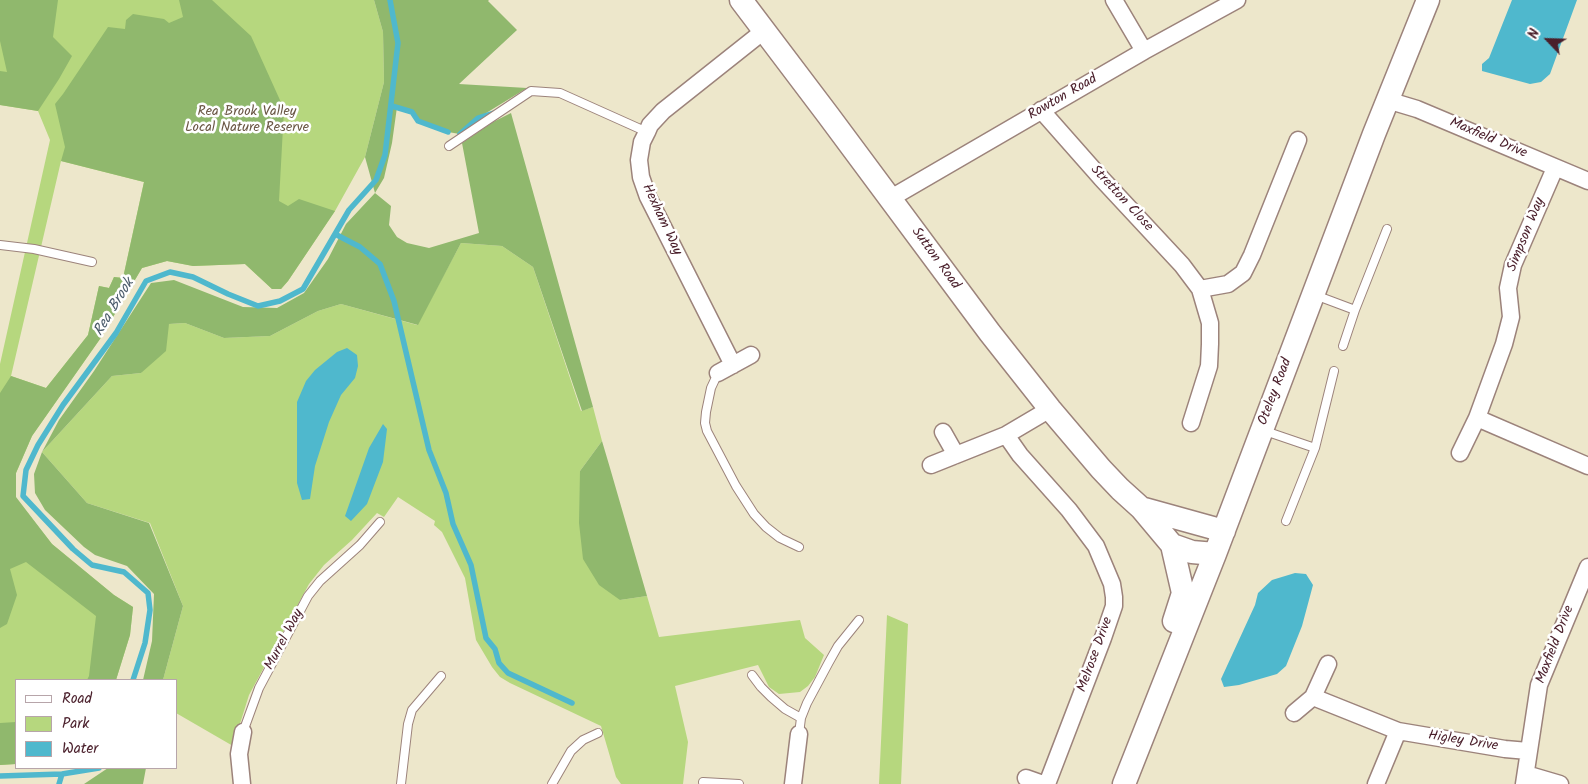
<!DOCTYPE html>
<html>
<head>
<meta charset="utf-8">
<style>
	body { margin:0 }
	#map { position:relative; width:1588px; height:784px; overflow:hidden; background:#ede7cb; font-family:Kalam,sans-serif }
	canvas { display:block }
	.legend { position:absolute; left:15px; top:679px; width:162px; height:90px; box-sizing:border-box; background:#fff; border:1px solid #b7a5aa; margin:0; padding:6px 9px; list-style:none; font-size:15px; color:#4a1f2b }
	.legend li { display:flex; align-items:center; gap:10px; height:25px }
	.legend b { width:25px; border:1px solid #b7a5aa }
	.north { position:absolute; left:1523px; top:15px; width:50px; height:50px; -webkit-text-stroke:4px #fff; paint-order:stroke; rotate:294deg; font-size:14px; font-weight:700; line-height:20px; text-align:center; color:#4a1f2b }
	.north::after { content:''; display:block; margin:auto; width:18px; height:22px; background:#4a1f2b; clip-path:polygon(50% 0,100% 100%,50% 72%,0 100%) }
</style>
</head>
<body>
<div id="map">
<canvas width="1588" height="784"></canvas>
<ul class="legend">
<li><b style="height:6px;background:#fff"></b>Road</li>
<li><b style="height:14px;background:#b6d77e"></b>Park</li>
<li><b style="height:14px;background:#4fb8cd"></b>Water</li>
</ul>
<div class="north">N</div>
</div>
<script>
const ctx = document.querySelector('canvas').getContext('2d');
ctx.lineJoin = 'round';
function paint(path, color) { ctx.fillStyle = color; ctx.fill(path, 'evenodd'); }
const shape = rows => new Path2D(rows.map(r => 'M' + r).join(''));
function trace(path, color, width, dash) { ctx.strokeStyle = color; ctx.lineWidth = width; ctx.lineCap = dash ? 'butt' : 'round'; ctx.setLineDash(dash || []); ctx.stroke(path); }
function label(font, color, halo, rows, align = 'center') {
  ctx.font = font + ' Kalam,sans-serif'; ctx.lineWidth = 5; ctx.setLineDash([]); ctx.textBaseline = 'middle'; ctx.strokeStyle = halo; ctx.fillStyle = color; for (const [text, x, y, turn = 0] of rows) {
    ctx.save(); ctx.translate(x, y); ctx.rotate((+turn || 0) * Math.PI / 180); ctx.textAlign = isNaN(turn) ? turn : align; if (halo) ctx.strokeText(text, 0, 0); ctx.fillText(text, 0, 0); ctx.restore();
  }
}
paint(shape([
	[0,0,374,0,383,32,384,82,365,157,335,211,288,281,281,289,272,289,245,264,193,266,167,261,142,268,100,339,32,436,16,473,15,497,52,544,114,595,133,607,130,635,116,680,16,680,16,764,0,765,0,364,50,140,38,111,0,105],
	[61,161,144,182,123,278,114,277,109,288,99,286,88,335,46,388,11,376],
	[461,243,502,246,533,267,581,411,593,407,602,441,580,471,620,600,647,596,659,637,800,620,805,638,824,655,815,677,808,686,800,692,779,694,769,687,758,665,675,686,688,742,683,784,621,784,616,777,601,726,510,683,500,677,492,667,476,640,465,578,442,532,434,525,435,521,398,497,384,517,377,513,352,540,324,565,309,584,249,695,233,746,176,713,176,680,163,680,183,606,150,523,87,503,42,452,112,376,141,373,169,324,185,323,224,338,270,336,318,311,341,304,417,325],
	[887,615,908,624,901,784,879,784]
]), '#b6d77e');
paint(shape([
	[0,0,58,0,53,37,72,56,59,79,38,111,0,105,0,71,7,72,0,41],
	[179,0,212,0,251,36,284,109,279,201,288,206,299,199,335,211,288,281,281,289,272,289,245,264,193,266,167,261,142,268,100,339,32,436,16,473,16,497,52,544,114,595,133,607,130,635,116,680,87,680,89,676,96,616,26,562,10,569,17,595,7,624,0,628,0,393,11,376,46,388,88,335,99,286,109,288,114,277,123,278,144,182,61,161,65,147,55,104,63,94,108,27,125,29,126,20,133,14,164,19,169,23,183,17],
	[374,0,489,0,488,1,517,30,459,84,527,88,478,118,460,134,448,132,418,121,412,112,397,107,392,143,384,178,375,193,391,206,389,225,397,237,407,243,429,248,479,233,462,143,493,122,511,113,593,407,582,411,533,267,502,246,461,243,418,325,341,304,318,311,270,336,224,338,185,323,169,324,166,351,141,373,112,376,42,452,87,503,149,523,183,606,163,680,143,680,152,641,154,594,127,566,95,555,84,547,45,510,35,493,34,474,42,452,59,420,94,371,151,283,174,280,243,307,277,308,304,293,328,259,346,224,375,193,365,157,384,82,383,32],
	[602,441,610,468,647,596,620,600,599,585,583,559,579,523,580,471],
	[16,722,16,764,0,765,0,723],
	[108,768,146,768,143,784,84,784]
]), '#90b86d');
paint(shape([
	[1512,0,1577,0,1550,74,1541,82,1530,84,1482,71,1482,64,1489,58],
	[347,348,357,355,358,366,355,378,341,395,329,422,315,466,310,499,302,500,297,483,297,402,306,381,315,370,337,352],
	[383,424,387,429,383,462,367,504,351,521,345,516,369,448],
	[1295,573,1306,574,1313,585,1302,626,1286,666,1277,674,1239,685,1224,687,1221,679,1255,605,1258,593,1272,580]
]), '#4fb8cd');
trace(shape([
	[392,106,412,112,418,121,448,132],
	[460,134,478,118,497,112],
	[335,234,360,247,380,264,394,301,429,450,446,493,453,524,471,565,486,638,495,649,499,663,508,673,572,703],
	[133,680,145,643,150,610,148,593,124,572,92,565,73,549,23,496,26,470,38,445,63,405,116,333,146,281,170,272,193,277,228,294,258,306,280,301,303,289,349,210,376,180,385,155,398,43,390,0],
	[0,776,62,774,99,768],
	[59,784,62,774]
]), '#4fb8cd', 5.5);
const lane = shape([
	[449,146,531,91,560,93,647,132],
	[0,245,34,249,92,262],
	[1315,295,1355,310],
	[1343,346,1355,310,1387,229],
	[718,373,711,388,706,412,705,423,707,431,736,486,754,514,766,527,780,538,799,547],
	[1265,431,1315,448],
	[1286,521,1315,448,1334,371],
	[752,675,761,687,771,697,785,709,801,718],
	[243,732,259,688,308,596,320,581,360,545,380,522],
	[799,734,801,718,807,703,829,662,838,646,859,620],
	[703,782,739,784],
	[401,784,408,724,412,710,441,676],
	[552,784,571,751,583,740,598,733]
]);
const street = shape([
	[1114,0,1144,51],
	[1387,100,1417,109,1588,181],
	[1041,110,1101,178,1182,265,1200,289,1210,323,1210,344,1209,366,1191,423],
	[891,198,1144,51,1237,0],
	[1200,289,1228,284,1243,273,1252,255,1298,140],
	[733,365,648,197,641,177,639,160,642,142,647,132,650,125,663,111,765,30],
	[718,373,751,355],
	[1477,418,1588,466],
	[943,432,956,455],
	[1006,435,1020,455,1069,510,1096,546,1112,584,1114,597,1114,606,1103,638,1047,784],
	[1460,453,1477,418,1504,344,1511,317,1508,288,1513,265,1555,168],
	[931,465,1006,435,1050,409],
	[1313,697,1398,731,1505,749,1528,751],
	[1294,713,1313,697,1328,664],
	[1526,774,1560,784],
	[1026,778,1043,784],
	[242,784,239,754,243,732],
	[793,784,799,734],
	[1376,784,1398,731],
	[1524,784,1539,685,1588,567]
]);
const secondary = shape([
	[741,0,828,115,990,333,1050,409,1101,469,1120,489,1141,508,1172,545,1192,552,1215,554],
	[1141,508,1224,531],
	[1172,545,1183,593,1174,621],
	[1124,784,1215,554,1374,134,1428,0]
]);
trace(lane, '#9c837b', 10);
trace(street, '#9c837b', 19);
trace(secondary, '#9c837b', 25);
trace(lane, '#fff', 8);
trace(street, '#fff', 16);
trace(secondary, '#fff', 22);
label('14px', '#4a1f2b', '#fff', [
	["Rowton Road",1063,98,-30],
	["Maxfield Drive",1488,139,23],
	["Stretton Close",1121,199,47],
	["Hexham Way",661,220,65],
	["Simpson Way",1527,235,-68],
	["Sutton Road",935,259,54],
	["Oteley Road",1276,392,-69],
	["Murrel Way",285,640,-62],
	["Maxfield Drive",1556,645,-69],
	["Melrose Drive",1096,655,-70],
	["Higley Drive",1463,742,9]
]);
label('14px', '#6a5644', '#fff', [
	["Rea Brook Valley",247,113],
	["Local Nature Reserve",247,129]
]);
label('italic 15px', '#4c5c6c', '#fff', [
	["Rea Brook",115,308,-59]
]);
</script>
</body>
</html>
